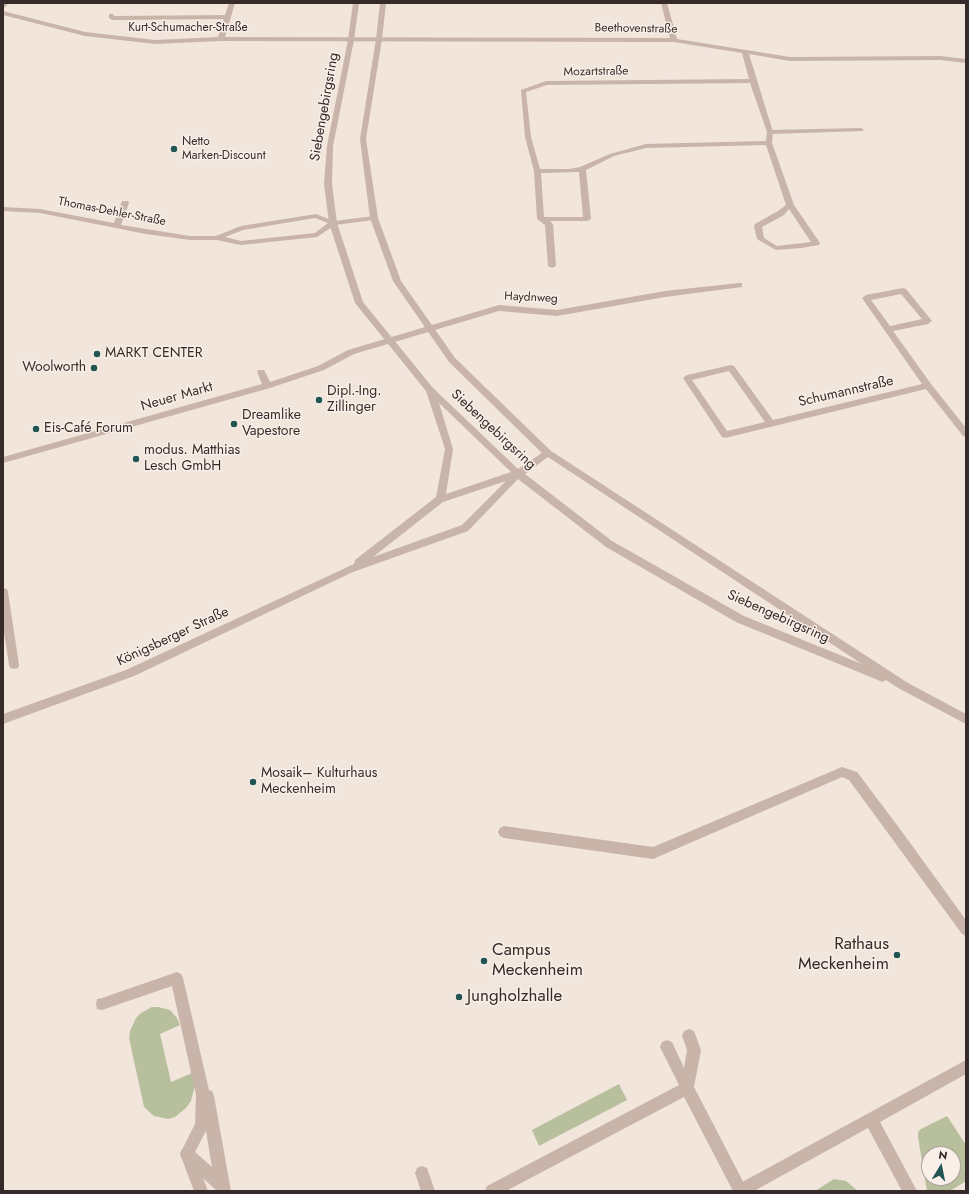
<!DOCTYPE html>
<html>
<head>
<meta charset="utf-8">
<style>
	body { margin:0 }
	#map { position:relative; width:969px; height:1194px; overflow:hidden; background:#f1e5dc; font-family:Jost,sans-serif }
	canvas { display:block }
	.frame { position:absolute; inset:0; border:4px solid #362b28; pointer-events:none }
	.north { position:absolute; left:921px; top:1146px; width:40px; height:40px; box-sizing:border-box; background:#f9efe8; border:1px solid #aba19b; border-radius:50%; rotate:10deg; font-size:11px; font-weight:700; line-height:16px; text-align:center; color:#362b28 }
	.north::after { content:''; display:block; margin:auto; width:14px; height:18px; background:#205553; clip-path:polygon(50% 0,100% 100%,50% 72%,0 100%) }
</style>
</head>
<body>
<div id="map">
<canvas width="969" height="1194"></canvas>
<div class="frame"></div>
<div class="north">N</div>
</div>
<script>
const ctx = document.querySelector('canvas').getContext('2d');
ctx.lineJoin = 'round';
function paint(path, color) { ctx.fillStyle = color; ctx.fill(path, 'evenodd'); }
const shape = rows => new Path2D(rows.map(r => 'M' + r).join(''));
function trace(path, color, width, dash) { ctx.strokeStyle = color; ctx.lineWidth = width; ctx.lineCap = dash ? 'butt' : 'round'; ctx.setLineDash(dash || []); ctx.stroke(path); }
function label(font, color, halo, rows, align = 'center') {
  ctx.font = font + ' Jost,sans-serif'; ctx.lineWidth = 3; ctx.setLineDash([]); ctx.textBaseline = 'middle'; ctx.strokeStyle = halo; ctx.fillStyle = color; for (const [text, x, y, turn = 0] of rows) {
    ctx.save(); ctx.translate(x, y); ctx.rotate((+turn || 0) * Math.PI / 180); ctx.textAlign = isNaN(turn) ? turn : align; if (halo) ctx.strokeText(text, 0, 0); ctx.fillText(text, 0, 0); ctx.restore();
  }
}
paint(shape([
	[152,1007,158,1007,170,1010,177,1018,180,1025,160,1034,171,1082,192,1073,195,1085,191,1101,186,1108,175,1117,168,1119,154,1116,144,1107,129,1038,130,1031,136,1018,141,1013],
	[619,1084,627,1100,539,1146,532,1130],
	[947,1116,966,1145,966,1181,950,1191,927,1191,918,1137,918,1132,921,1129],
	[929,1154,953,1154,953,1178,929,1178],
	[834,1179,846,1181,858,1191,815,1191]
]), '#b7bf9d');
paint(shape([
	[109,14,113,14,114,16,228,15,231,17,228,19,112,20,109,18,109,14],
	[861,128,864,130,863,131,770,134,767,132,770,130,861,128],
	[122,201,128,201,129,203,121,225,190,236,216,236,241,226,316,214,334,221,374,216,378,218,374,220,335,225,317,237,241,245,217,240,190,240,146,234,40,213,3,211,3,207,40,209,114,223,122,201],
	[315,218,328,223,315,233,241,241,225,237,243,230,315,218],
	[842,767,857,772,900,829,966,920,966,936,962,934,849,780,842,777,653,859,504,838,500,836,498,832,500,828,504,826,653,847,842,767],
	[177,972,181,974,183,978,209,1090,212,1091,214,1096,231,1191,217,1191,182,1159,180,1154,195,1124,196,1095,172,986,102,1010,97,1009,96,1004,97,999,102,998,177,972],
	[206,1131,212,1167,195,1152,206,1131],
	[966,1060,966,1074,880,1122,917,1191,902,1191,868,1128,754,1191,733,1191,735,1186,966,1060]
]), '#c8b4a9');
paint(shape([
	[739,283,742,283,742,287,665,297,557,316,499,311,354,354,324,370,270,388,3,463,3,457,262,384,257,372,258,370,264,370,270,382,318,366,348,350,499,305,557,310,665,291,739,283],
	[3,588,7,589,8,592,19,665,18,668,14,669,10,668,9,665,3,626,3,588],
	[689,1029,694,1031,701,1050,694,1087,748,1191,733,1191,684,1097,506,1191,485,1191,487,1186,679,1085,660,1047,662,1042,667,1040,672,1042,684,1068,687,1050,682,1036,684,1031,689,1029],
	[187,1147,192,1149,208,1191,194,1191,180,1154,182,1149,187,1147],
	[422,1166,427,1168,435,1191,421,1191,415,1173,417,1168,422,1166]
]), '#c8b4a9');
paint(shape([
	[3,3,9,3,3,9,3,3],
	[229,3,235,3,225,37,670,38,661,3,667,3,677,39,790,57,940,56,966,59,966,63,940,60,790,61,749,54,773,132,772,143,794,205,820,243,819,245,801,248,776,250,757,239,754,226,755,224,778,211,786,205,766,145,646,148,614,156,586,170,591,219,587,221,550,221,553,224,556,266,552,268,548,266,545,225,537,219,534,171,525,137,521,90,546,81,749,79,742,53,674,42,221,41,155,44,85,36,3,15,3,11,85,32,155,40,218,37,229,3],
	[750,83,767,132,766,141,646,144,610,154,580,167,569,169,540,169,531,137,526,92,547,85,750,83],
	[579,172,583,217,544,217,541,173,579,172],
	[789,209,811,242,777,246,764,238,762,227,784,215,789,209],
	[903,288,906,289,932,321,928,324,893,331,931,384,966,428,966,437,963,436,926,389,725,438,722,437,683,378,687,375,731,365,734,366,773,420,922,384,862,298,866,295,903,288],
	[901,294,922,319,890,326,871,300,901,294],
	[729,371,765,422,727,431,692,380,729,371]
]), '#c8b4a9');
paint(shape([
	[353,3,359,3,354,40,333,146,332,184,337,223,363,302,433,388,518,469,542,453,449,362,393,281,370,218,360,139,376,39,380,3,386,3,382,39,366,139,378,218,401,281,455,358,551,451,908,683,966,714,966,724,900,689,886,680,882,682,878,680,736,622,606,547,518,479,468,531,353,572,134,676,3,724,3,714,126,670,354,564,355,560,436,497,445,449,426,391,355,303,329,223,324,184,327,146,348,40,353,3],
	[439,403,511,472,446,494,453,449,439,403],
	[548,457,862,664,744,616,612,541,525,474,548,457],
	[506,481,462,525,373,557,443,502,506,481]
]), '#c8b4a9');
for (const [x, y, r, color] of [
	[174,149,4,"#205553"],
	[97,354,4,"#205553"],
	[94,368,4,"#205553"],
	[319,400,4,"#205553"],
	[234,424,4,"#205553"],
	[36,429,4,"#205553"],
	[136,459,4,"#205553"],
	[253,782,4,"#205553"],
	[897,955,4,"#205553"],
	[484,961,4,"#205553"],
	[459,997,4,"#205553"]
]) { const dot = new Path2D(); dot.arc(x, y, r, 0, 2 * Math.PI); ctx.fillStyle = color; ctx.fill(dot); trace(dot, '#f9efe8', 1.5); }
label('12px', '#362b28', '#f9efe8', [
	["Kurt-Schumacher-Straße",188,28],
	["Beethovenstraße",636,29,1],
	["Mozartstraße",596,72,-1],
	["Thomas-Dehler-Straße",112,212,11],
	["Haydnweg",531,298,3]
]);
label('12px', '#362b28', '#f9efe8', [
	["Netto",182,142],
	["Marken-Discount",182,156]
], 'left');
label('14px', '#362b28', '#f9efe8', [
	["Siebengebirgsring",325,107,-80],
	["Schumannstraße",846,392,-13],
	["Neuer Markt",177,397,-16],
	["Siebengebirgsring",493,430,43],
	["Siebengebirgsring",778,617,24],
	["Königsberger Straße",173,637,-25]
]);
label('14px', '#362b28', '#f9efe8', [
	["MARKT CENTER",105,354],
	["Woolworth",86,368,"right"],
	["Dipl.-Ing.",327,392],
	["Zillinger",327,408],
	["Dreamlike",242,416],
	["Vapestore",242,432],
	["Eis-Café Forum",44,429],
	["modus. Matthias",144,451],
	["Lesch GmbH",144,467],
	["Mosaik– Kulturhaus",261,774],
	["Meckenheim",261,790]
], 'left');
label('17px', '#362b28', '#f9efe8', [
	["Rathaus",889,945,"right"],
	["Meckenheim",889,965,"right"],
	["Campus",492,951],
	["Meckenheim",492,971],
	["Jungholzhalle",467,997]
], 'left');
</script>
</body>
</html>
